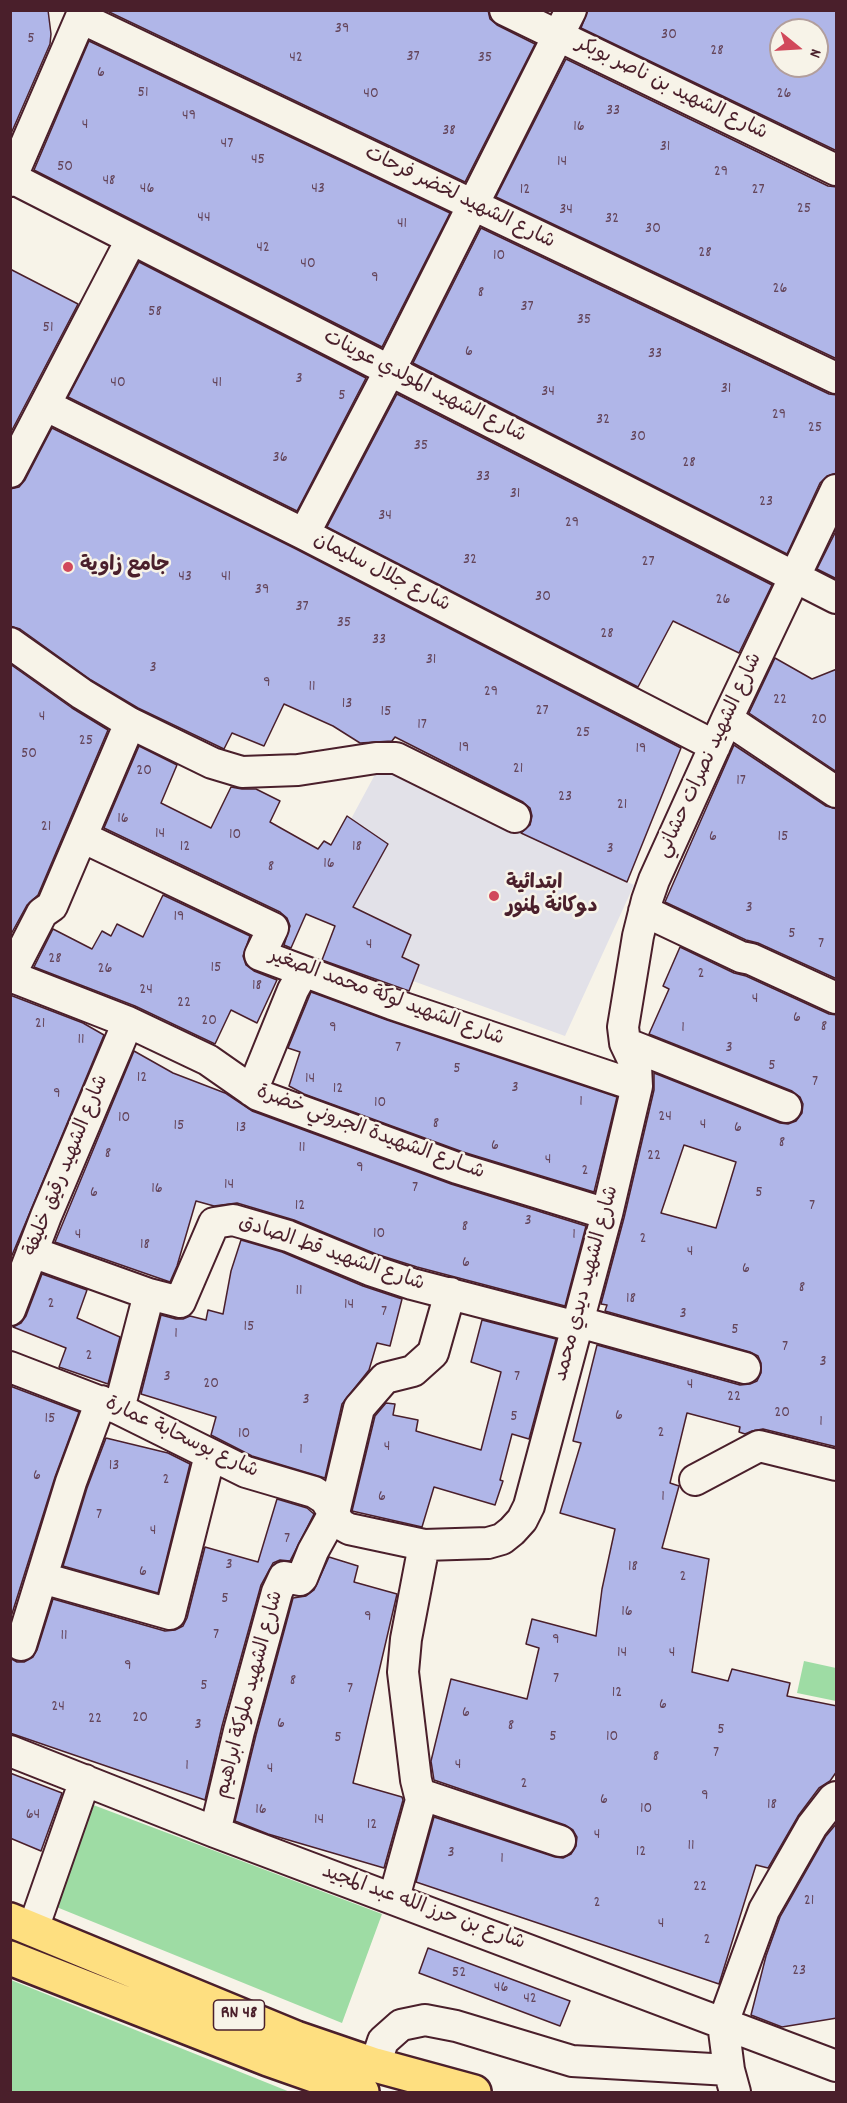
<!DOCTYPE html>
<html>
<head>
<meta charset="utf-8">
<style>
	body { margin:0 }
	#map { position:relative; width:847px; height:2103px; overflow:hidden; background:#f7f3e8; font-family:Dekko,sans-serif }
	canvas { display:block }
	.frame { position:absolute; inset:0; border:12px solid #4a1f2b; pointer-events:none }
	.north { position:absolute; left:769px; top:18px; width:60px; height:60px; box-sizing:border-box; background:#f7f3e8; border:2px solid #b29e9c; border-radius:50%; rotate:108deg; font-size:16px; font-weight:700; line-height:24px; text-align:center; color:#4a1f2b }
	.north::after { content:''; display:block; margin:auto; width:21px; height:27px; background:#d1495b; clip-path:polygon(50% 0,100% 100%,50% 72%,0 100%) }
</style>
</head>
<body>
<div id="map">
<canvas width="847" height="2103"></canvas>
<div class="frame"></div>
<div class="north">N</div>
</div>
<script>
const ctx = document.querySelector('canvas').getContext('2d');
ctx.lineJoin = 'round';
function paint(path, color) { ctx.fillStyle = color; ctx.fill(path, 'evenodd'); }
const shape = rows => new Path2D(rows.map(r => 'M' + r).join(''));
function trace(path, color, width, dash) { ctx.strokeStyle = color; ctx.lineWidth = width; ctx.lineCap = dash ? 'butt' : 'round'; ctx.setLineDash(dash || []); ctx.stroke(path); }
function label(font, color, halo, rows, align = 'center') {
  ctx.font = font + ' Dekko,"Playpen Sans Arabic",sans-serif'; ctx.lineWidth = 5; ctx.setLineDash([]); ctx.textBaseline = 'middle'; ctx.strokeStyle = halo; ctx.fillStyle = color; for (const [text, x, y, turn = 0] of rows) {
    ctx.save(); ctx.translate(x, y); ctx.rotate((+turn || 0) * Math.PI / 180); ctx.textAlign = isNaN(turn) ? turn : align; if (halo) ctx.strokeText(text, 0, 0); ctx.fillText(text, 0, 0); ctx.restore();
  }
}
paint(shape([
	[379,767,634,885,565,1036,413,981,419,965,402,957,411,935,352,906,388,845,351,819]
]), '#e2e1e8');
paint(shape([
	[804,1661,836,1668,836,1701,797,1693],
	[88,1803,382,1914,342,2023,54,1906],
	[10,1980,11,1980,290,2092,11,2092]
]), '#9edca4');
const building = shape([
	[10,10,48,10,51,34,50,44,10,136,10,10],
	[105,10,488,10,490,19,497,25,535,44,465,182,105,10],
	[588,10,837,10,837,151,581,28,588,10],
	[781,30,817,30,817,66,781,66,781,30],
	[89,41,450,213,382,347,34,170,89,41],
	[566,59,828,186,837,187,837,359,496,197,566,59],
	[481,228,829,394,837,395,837,473,827,476,820,483,787,554,413,363,481,228],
	[139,262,366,378,297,511,68,397,139,262],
	[10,269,78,304,10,434,10,269],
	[397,394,772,585,739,653,673,621,638,687,327,527,397,394],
	[52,428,296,549,681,748,627,882,521,833,530,825,532,816,530,808,523,802,395,737,392,741,360,743,333,726,284,704,264,746,232,733,224,749,138,708,91,680,20,629,10,626,10,489,19,487,25,480,52,428],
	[837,529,837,579,817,569,837,529],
	[775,658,812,679,837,669,837,772,749,713,775,658],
	[10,664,72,708,108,730,38,895,27,905,10,936,10,664],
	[734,745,826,806,837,809,837,979,758,943,746,940,665,902,734,745],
	[139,746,177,765,161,803,211,828,231,787,242,789,256,789,280,801,270,822,318,849,324,841,331,845,347,816,388,844,353,907,411,935,402,957,419,965,409,991,322,960,335,926,306,914,291,948,284,945,290,926,287,918,280,912,104,828,139,746],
	[163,895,250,936,243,956,246,965,254,971,277,980,257,1023,231,1010,215,1044,135,1006,34,967,53,929,92,949,102,931,111,936,117,924,143,937,163,895],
	[680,947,734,973,746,976,829,1014,837,1015,837,1447,763,1429,752,1431,745,1434,739,1432,740,1427,687,1413,670,1483,679,1486,662,1548,709,1559,692,1672,728,1681,732,1669,790,1683,787,1696,837,1706,837,1771,830,1781,819,1788,798,1816,768,1868,756,1865,719,1984,416,1882,434,1817,555,1857,563,1858,571,1854,576,1846,577,1837,573,1830,565,1825,434,1780,431,1761,451,1679,527,1699,539,1648,526,1644,532,1619,596,1636,602,1589,615,1529,560,1513,581,1443,573,1441,597,1345,740,1385,750,1384,757,1381,761,1373,761,1363,758,1356,750,1352,605,1311,607,1305,601,1304,624,1218,654,1090,654,1073,780,1123,788,1124,796,1121,802,1113,803,1104,800,1097,792,1091,649,1034,669,989,663,986,680,947],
	[684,1145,736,1162,716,1228,661,1213,684,1145],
	[311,992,387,1020,617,1097,594,1192,463,1152,304,1094,289,1086,300,1052,288,1048,311,992],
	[10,995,83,1023,104,1035,10,1260,10,995],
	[134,1051,173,1073,225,1093,252,1111,451,1184,586,1226,565,1306,417,1267,376,1254,294,1220,237,1203,214,1206,196,1201,177,1266,170,1282,55,1242,134,1051],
	[241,1240,282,1252,363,1286,402,1299,390,1346,377,1343,369,1370,342,1404,325,1478,252,1456,211,1435,216,1417,141,1394,161,1315,176,1319,183,1319,190,1316,206,1320,208,1310,223,1314,231,1271,241,1240],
	[42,1274,87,1290,77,1318,120,1337,108,1384,59,1367,66,1348,13,1327,21,1323,26,1316,42,1274],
	[482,1320,556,1339,529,1439,512,1434,500,1480,503,1481,495,1505,434,1487,422,1527,352,1511,375,1416,386,1403,395,1404,393,1415,418,1420,416,1431,481,1450,501,1372,471,1362,482,1320],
	[10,1386,79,1412,55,1477,10,1620,10,1386],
	[106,1438,168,1453,190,1464,158,1593,63,1566,87,1488,106,1438],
	[277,1499,307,1508,314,1514,290,1561,280,1560,273,1563,261,1585,222,1726,205,1800,10,1733,10,1658,17,1662,24,1662,33,1657,37,1650,53,1599,165,1631,175,1630,183,1626,187,1618,205,1547,258,1562,277,1499],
	[329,1557,358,1566,354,1582,397,1594,353,1783,402,1797,403,1800,384,1868,268,1834,235,1821,256,1735,293,1598,306,1596,314,1590,329,1557],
	[10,1773,62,1793,41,1851,10,1838,10,1773],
	[837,1823,837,2018,782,2027,751,2015,766,1956,780,1917,826,1836,837,1823],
	[428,1948,570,2001,560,2026,419,1973,428,1948]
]);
paint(building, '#b0b6e8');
trace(building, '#4a1f2b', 1.5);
const minor = shape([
	[505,10,836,170],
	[81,18,836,378],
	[12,178,836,598],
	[10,181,84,10],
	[45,405,304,534,715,746],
	[10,472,131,240],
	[304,534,390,370,571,10],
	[10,643,82,694,130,723,212,763,242,772,298,770,376,758,396,758,515,817],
	[727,719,836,792],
	[82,837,273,928,260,955,392,1004,637,1086],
	[644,911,741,957,751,959,836,998],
	[10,975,42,913,52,906,130,723],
	[10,976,128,1022,208,1060,258,1095,457,1168,607,1214],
	[625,1043,786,1107],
	[252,1091,293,990,303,972],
	[32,1252,149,1294,180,1302,214,1223,233,1220,288,1236,370,1270,412,1284,577,1327],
	[10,1310,46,1216,128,1022],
	[579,1322,745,1368],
	[10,1367,119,1409,246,1472,314,1492,325,1499,340,1524,349,1529,424,1545,488,1543,502,1539,512,1531,522,1520,529,1506,607,1214,637,1086,636,1066,625,1043,623,1027,638,936,647,900,654,880,727,719,836,490],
	[119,1409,149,1294],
	[695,1480,759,1446,836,1465],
	[42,1578,170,1614,210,1455],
	[21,1645,71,1482,101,1401],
	[10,1751,215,1832,836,2066],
	[420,1794,560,1841],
	[215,1832,239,1731,277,1592,284,1577,300,1580,302,1578,313,1551,334,1513,359,1408,385,1378,413,1371,433,1353,450,1293],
	[394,1898,421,1800,416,1780,403,1672,406,1639,424,1545],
	[33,1929,85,1780],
	[375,2065,383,2041,401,2025,425,2020,456,2026,572,2061,729,2070],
	[735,2092,729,2070,723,2023,764,1910,812,1826,833,1799,836,1797]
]);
const trunk = shape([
	[10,1920,296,2038,375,2065,474,2092],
	[10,1958,268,2059,362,2092]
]);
trace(minor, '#4a1f2b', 34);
trace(trunk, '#4a1f2b', 38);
trace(minor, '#f7f3e8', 30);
trace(trunk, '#fedf80', 33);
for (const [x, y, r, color] of [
	[68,567,6,"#d1495b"],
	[494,896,6,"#d1495b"]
]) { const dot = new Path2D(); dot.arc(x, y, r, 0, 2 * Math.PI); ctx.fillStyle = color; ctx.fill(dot); trace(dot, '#f7f3e8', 2); }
label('16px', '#64455a', null, [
	["39",342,30],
	["30",669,36],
	["5",31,40],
	["28",717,52],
	["37",413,58],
	["42",296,59],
	["35",485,59],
	["6",101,74],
	["51",143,94],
	["40",371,95],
	["26",784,95],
	["33",613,112],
	["49",189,117],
	["4",85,126],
	["16",579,128],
	["38",449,132],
	["47",227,145],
	["31",665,148],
	["45",258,161],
	["14",562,163],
	["50",65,168],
	["29",721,173],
	["48",109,182],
	["46",147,190],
	["43",318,190],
	["12",525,191],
	["27",758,191],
	["25",804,210],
	["34",566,211],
	["44",204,219],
	["32",612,220],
	["41",402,225],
	["30",653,230],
	["42",263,249],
	["28",705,254],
	["10",499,257],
	["40",308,265],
	["9",375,279],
	["26",780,290],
	["8",481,294],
	["37",527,308],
	["58",155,313],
	["35",584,321],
	["51",48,329],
	["6",469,353],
	["33",655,355],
	["3",299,380],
	["40",118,384],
	["41",217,384],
	["31",726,390],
	["34",548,393],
	["5",342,397],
	["29",779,416],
	["32",603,421],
	["25",815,429],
	["30",638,438],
	["35",421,447],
	["36",280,459],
	["28",689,464],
	["33",483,478],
	["31",515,495],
	["23",766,503],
	["34",385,517],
	["29",572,524],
	["32",470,561],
	["27",648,563],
	["43",185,578],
	["41",226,578],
	["39",262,591],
	["30",543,598],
	["26",723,601],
	["37",302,608],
	["35",344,624],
	["28",607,635],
	["33",379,641],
	["31",431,661],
	["3",153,669],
	["9",267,684],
	["11",312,688],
	["29",491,693],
	["22",780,701],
	["13",347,705],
	["27",542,712],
	["15",386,713],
	["4",42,718],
	["20",819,721],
	["17",422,726],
	["25",583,734],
	["25",86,742],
	["19",464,749],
	["19",641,750],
	["50",29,755],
	["21",518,770],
	["20",144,772],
	["17",741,782],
	["23",565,798],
	["21",622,806],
	["16",123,820],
	["21",46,828],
	["14",160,835],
	["10",235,836],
	["6",713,838],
	["15",783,838],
	["12",185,848],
	["18",357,848],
	["3",610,850],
	["16",329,865],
	["8",271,868],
	["3",749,909],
	["19",179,918],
	["5",792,935],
	["7",821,945],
	["4",369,946],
	["28",55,960],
	["15",216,969],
	["26",105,970],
	["2",701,975],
	["18",257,987],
	["24",146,991],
	["4",755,1000],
	["22",184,1004],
	["6",797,1019],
	["20",209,1022],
	["21",40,1025],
	["8",824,1028],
	["9",333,1029],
	["1",683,1029],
	["11",81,1041],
	["7",398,1049],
	["3",729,1049],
	["5",772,1067],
	["5",457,1070],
	["12",142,1079],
	["14",310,1080],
	["7",815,1083],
	["3",515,1089],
	["12",338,1090],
	["9",57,1095],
	["1",581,1103],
	["10",380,1104],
	["24",665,1118],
	["10",124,1119],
	["8",436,1125],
	["4",703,1126],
	["15",179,1127],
	["13",241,1129],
	["6",738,1129],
	["8",782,1144],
	["6",495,1147],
	["11",302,1149],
	["8",108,1155],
	["22",654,1157],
	["4",548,1161],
	["9",360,1169],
	["2",585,1172],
	["14",229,1186],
	["7",415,1189],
	["16",157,1190],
	["6",94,1194],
	["5",759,1194],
	["12",300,1207],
	["7",812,1207],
	["3",528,1222],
	["8",465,1228],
	["10",379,1235],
	["4",78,1236],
	["1",574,1236],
	["2",643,1240],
	["18",145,1246],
	["4",690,1253],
	["6",466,1264],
	["6",746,1270],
	["8",802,1289],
	["11",299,1292],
	["18",631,1300],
	["2",51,1305],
	["14",349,1306],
	["7",384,1313],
	["3",683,1315],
	["15",249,1328],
	["5",735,1331],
	["1",176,1335],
	["7",785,1348],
	["2",89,1357],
	["3",823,1363],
	["3",167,1378],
	["7",517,1378],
	["20",211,1385],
	["4",690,1386],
	["22",734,1398],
	["3",306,1401],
	["20",782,1414],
	["6",619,1417],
	["5",514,1418],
	["15",50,1420],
	["1",821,1423],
	["2",661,1434],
	["10",244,1435],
	["4",387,1448],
	["1",301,1451],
	["13",114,1467],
	["6",37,1477],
	["2",166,1481],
	["6",382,1498],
	["1",663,1498],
	["7",99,1516],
	["4",153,1532],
	["7",287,1540],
	["3",229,1566],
	["18",633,1568],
	["6",143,1573],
	["2",683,1578],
	["5",225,1600],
	["16",627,1613],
	["9",368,1618],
	["7",216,1636],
	["11",64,1637],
	["9",556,1641],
	["14",622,1654],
	["4",672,1654],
	["9",128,1667],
	["7",556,1680],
	["8",293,1682],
	["5",204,1687],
	["7",350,1690],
	["12",617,1694],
	["6",663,1706],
	["24",58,1708],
	["6",466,1714],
	["20",140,1719],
	["22",95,1720],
	["6",281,1725],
	["3",198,1726],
	["8",511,1727],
	["5",721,1731],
	["5",553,1738],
	["10",612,1738],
	["5",338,1739],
	["7",716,1754],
	["8",656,1758],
	["4",458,1766],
	["1",187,1767],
	["4",270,1770],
	["2",524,1785],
	["9",705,1797],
	["6",604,1801],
	["18",772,1806],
	["10",646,1810],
	["16",261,1811],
	["64",33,1816],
	["14",319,1821],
	["12",372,1826],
	["4",597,1836],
	["11",691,1847],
	["12",641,1853],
	["3",451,1854],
	["1",502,1860],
	["22",700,1888],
	["21",809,1902],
	["2",597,1904],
	["4",661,1925],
	["2",707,1941],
	["23",799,1972],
	["52",459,1974],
	["46",501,1989],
	["42",530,2000]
]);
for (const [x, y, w] of [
	[239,2015,51]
]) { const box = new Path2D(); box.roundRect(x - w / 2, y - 15, w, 30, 4.5); ctx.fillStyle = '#f7f3e8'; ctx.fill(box); trace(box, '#4a1f2b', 1.5); }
label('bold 18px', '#4a1f2b', null, [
	["RN 48",239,2015]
]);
label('20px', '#4a1f2b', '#f7f3e8', [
	["شارع الشهيد بن ناصر بوبكر",671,90,26],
	["شارع الشهيد لخضر فرحات",459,199,26],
	["شارع الشهيد المولدي عوينات",424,388,27],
	["شارع جلال سليمان",381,574,27],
	["شارع الشهيد نصرات حشاني",711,756,-65],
	["شارع الشهيد لوكة محمد الصغير",386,999,20],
	["شــارع الشهيدة الجروني خضرة",370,1134,20],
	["شارع الشهيد رقيق خليفة",68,1166,-68],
	["شارع الشهيد قط الصادق",331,1255,19],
	["شارع الشهيد ديدي محمد",588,1284,-75],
	["شارع بوسحابة عمارة",181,1439,25],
	["شارع الشهيد ملوكة ابراهيم",251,1695,-75],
	["شارع بن حرز الله عبد المجيد",423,1909,20]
]);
label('bold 20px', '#4a1f2b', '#f7f3e8', [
	["جامع زاوية",80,567],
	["ابتدائية",506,885],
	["دوكانة لمنور",506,908]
], 'left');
</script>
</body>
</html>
